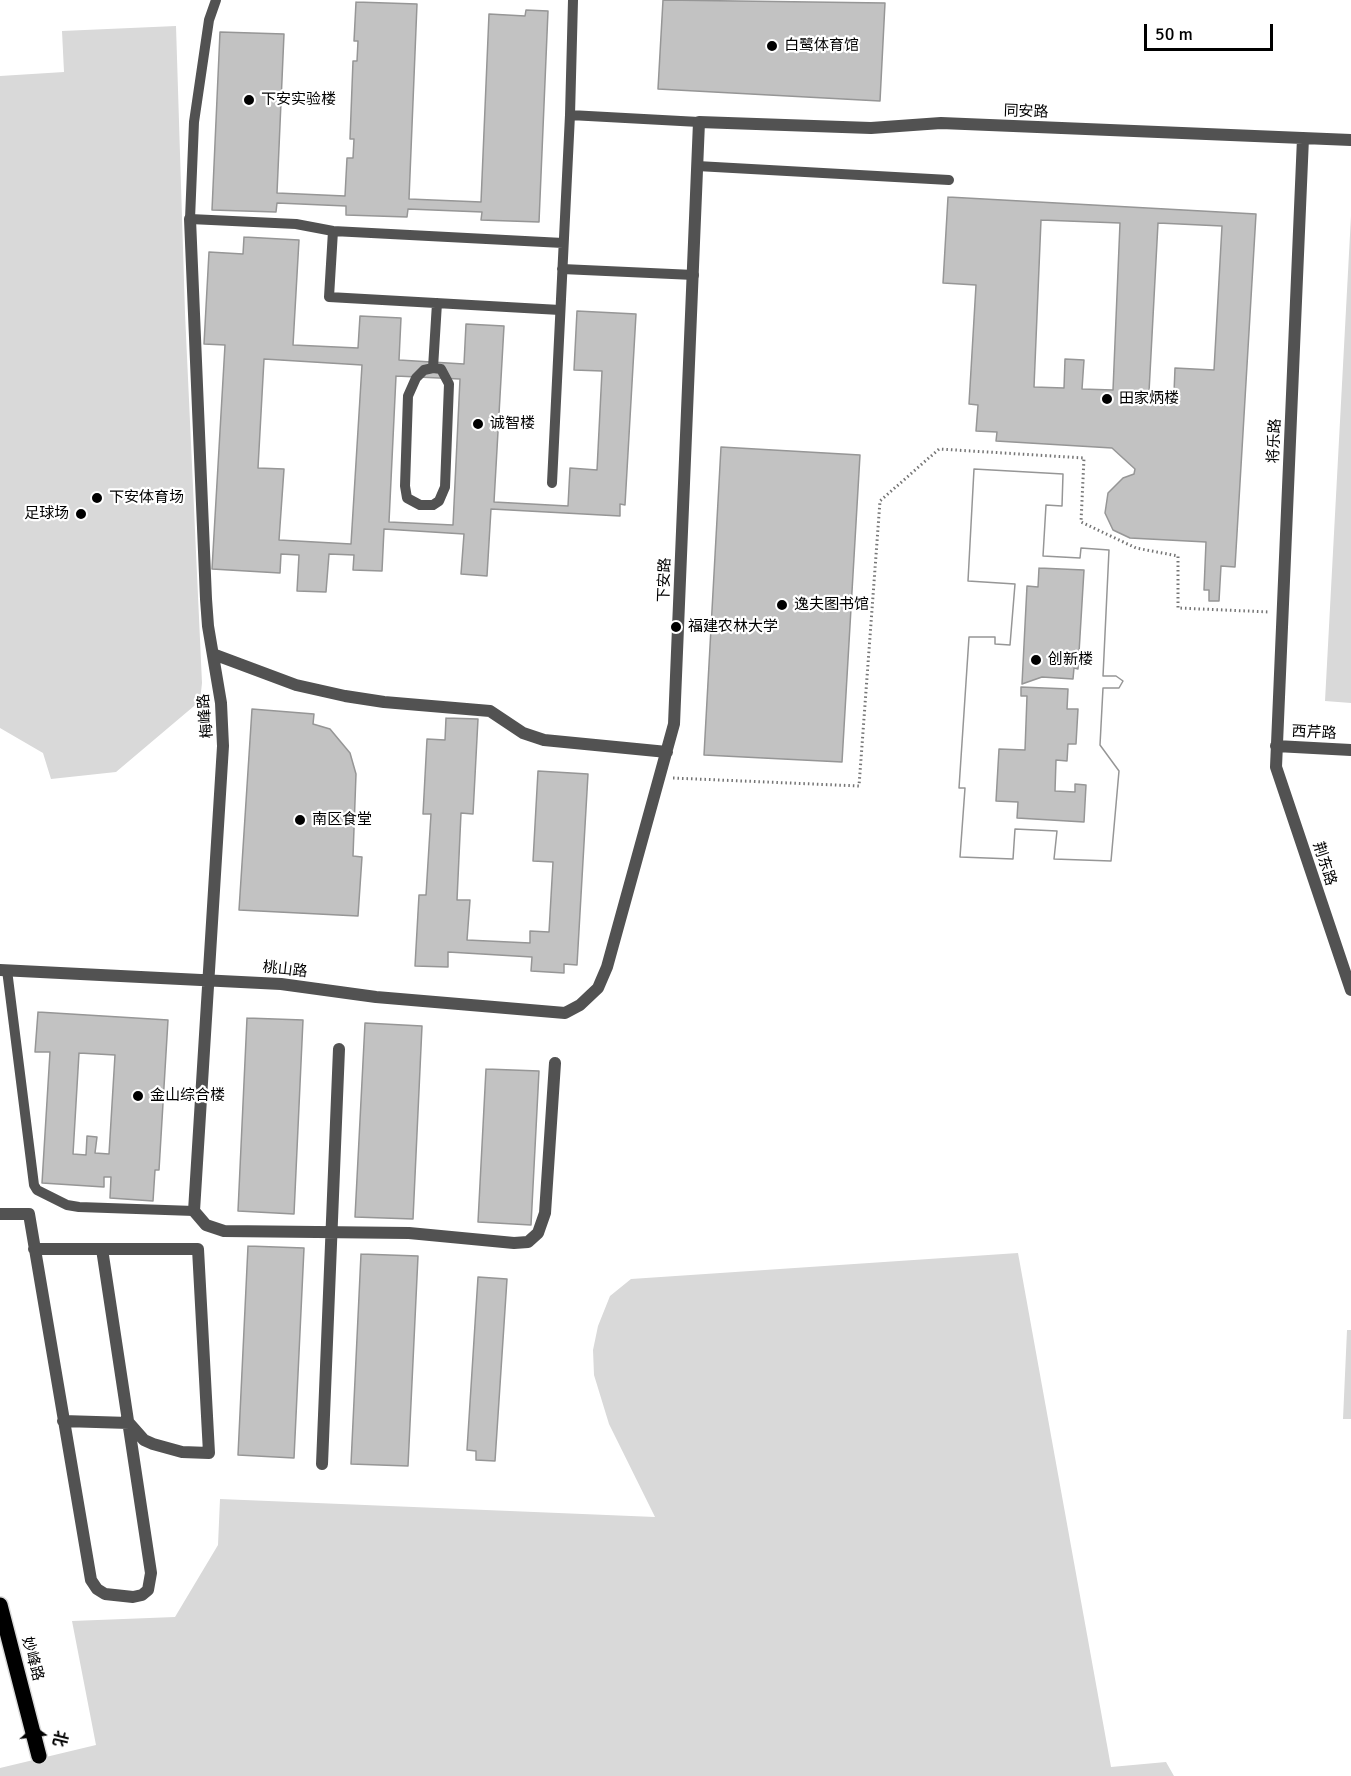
<!DOCTYPE html>
<html>
<head>
<meta charset="utf-8">
<style>
	body { margin:0 }
	#map { position:relative; width:1351px; height:1776px; overflow:hidden; background:#fff; font-family:Signika,"Noto Sans SC",sans-serif }
	canvas { display:block }
	.north { position:absolute; left:12px; top:1704px; width:60px; height:60px; -webkit-text-stroke:4px #fff; paint-order:stroke; rotate:104deg; font-size:16px; font-weight:700; line-height:24px; text-align:center; color:#000 }
	.north::after { content:''; display:block; margin:auto; width:21px; height:27px; background:#000; clip-path:polygon(50% 0,100% 100%,50% 72%,0 100%) }
	.scale { position:absolute; left:1144px; top:24px; width:129px; height:27px; box-sizing:border-box; border:3px solid #000; border-top:0; padding-left:8px; font-size:18px; line-height:21px; white-space:nowrap; color:#000; -webkit-text-stroke:4px #fff; paint-order:stroke }
</style>
</head>
<body>
<div id="map">
<canvas width="1351" height="1776"></canvas>
<div class="north">北</div>
<div class="scale">50 m</div>
</div>
<script>
const ctx = document.querySelector('canvas').getContext('2d');
ctx.lineJoin = 'round';
function paint(path, color) { ctx.fillStyle = color; ctx.fill(path, 'evenodd'); }
const shape = rows => new Path2D(rows.map(r => 'M' + r).join(''));
function trace(path, color, width, dash) { ctx.strokeStyle = color; ctx.lineWidth = width; ctx.lineCap = dash ? 'butt' : 'round'; ctx.setLineDash(dash || []); ctx.stroke(path); }
function label(font, color, halo, rows, align = 'center') {
  ctx.font = font + ' Signika,"Noto Sans SC",sans-serif'; ctx.lineWidth = 4.5; ctx.setLineDash([]); ctx.textBaseline = 'middle'; ctx.strokeStyle = halo; ctx.fillStyle = color; for (const [text, x, y, turn = 0] of rows) {
    ctx.save(); ctx.translate(x, y); ctx.rotate((+turn || 0) * Math.PI / 180); ctx.textAlign = isNaN(turn) ? turn : align; if (halo) ctx.strokeText(text, 0, 0); ctx.fillText(text, 0, 0); ctx.restore();
  }
}
paint(shape([
	[176,26,185,313,202,683,200,701,116,772,51,779,43,753,0,728,0,76,64,72,62,31],
	[1351,216,1351,703,1325,701],
	[1018,1253,1111,1767,1166,1762,1174,1776,0,1776,0,1768,96,1745,72,1621,175,1617,218,1545,220,1499,655,1517,609,1424,594,1375,593,1350,598,1326,610,1296,631,1279],
	[1347,1330,1351,1330,1351,1419,1343,1419]
]), '#d9d9d9');
const building = shape([
	[663,0,885,3,880,101,658,89,663,0],
	[356,2,417,4,409,199,481,202,489,14,525,16,526,10,548,11,539,222,481,220,482,212,408,209,407,217,346,215,346,206,277,203,276,212,212,210,220,32,284,34,277,193,345,196,347,158,353,158,354,139,350,139,353,61,357,61,358,41,354,41,356,2],
	[948,197,1256,214,1235,567,1221,566,1219,601,1209,601,1209,590,1204,590,1206,542,1130,538,1113,530,1105,513,1108,493,1123,478,1134,474,1135,469,1112,448,996,441,997,432,976,431,978,405,969,404,976,285,943,283,948,197],
	[1041,220,1120,223,1113,390,1082,389,1084,360,1065,359,1064,388,1034,387,1041,220],
	[1158,223,1222,226,1214,370,1175,368,1174,393,1149,392,1158,223],
	[244,237,299,240,293,345,358,348,360,316,401,318,399,360,464,364,466,324,504,326,494,502,568,506,570,468,597,470,602,371,574,370,577,311,636,314,625,505,620,504,620,516,491,509,487,576,461,574,464,534,384,529,382,571,353,570,354,555,329,554,326,592,297,591,299,555,281,554,280,573,212,569,225,345,204,344,209,252,243,254,244,237],
	[264,359,362,365,351,544,279,540,284,469,258,468,264,359],
	[396,376,460,379,453,525,389,522,396,376],
	[721,447,860,455,842,762,704,755,721,447],
	[974,469,1063,474,1062,506,1046,505,1043,556,1080,558,1081,548,1109,550,1103,676,1116,676,1123,681,1119,688,1103,688,1100,745,1119,771,1111,861,1054,859,1057,831,1015,829,1013,859,960,857,965,788,959,788,969,637,995,637,995,644,1010,645,1015,584,968,581,974,469],
	[1039,568,1084,570,1078,669,1074,668,1073,679,1042,677,1022,684,1027,586,1038,587,1039,568],
	[1021,687,1068,689,1067,709,1078,709,1076,744,1068,744,1067,761,1056,760,1055,791,1075,792,1075,784,1086,785,1084,822,1017,818,1018,802,996,801,999,749,1025,750,1027,696,1021,696,1021,687],
	[974,469,1063,474,1062,506,1046,505,1043,556,1080,558,1081,548,1109,550,1103,676,1116,676,1123,681,1119,688,1103,688,1100,745,1119,771,1111,861,1054,859,1057,831,1015,829,1013,859,960,857,965,788,959,788,969,637,995,637,995,644,1010,645,1015,584,968,581,974,469],
	[252,709,314,714,313,724,330,729,350,753,356,774,353,856,362,857,358,916,239,910,252,709],
	[446,718,478,719,473,814,461,813,457,900,470,900,467,940,530,943,530,931,549,932,553,862,533,861,538,771,588,774,577,965,564,964,564,973,531,971,532,957,448,952,448,967,415,966,419,895,426,895,431,814,423,814,427,739,445,740,446,718],
	[38,1012,168,1020,159,1170,155,1170,153,1201,110,1198,111,1177,104,1177,104,1187,42,1183,50,1052,35,1052,38,1012],
	[79,1053,115,1055,109,1154,95,1153,97,1137,87,1136,86,1155,73,1154,79,1053],
	[247,1018,303,1020,294,1214,238,1211,247,1018],
	[365,1023,422,1026,413,1219,355,1217,365,1023],
	[486,1069,539,1071,531,1225,478,1222,486,1069],
	[248,1246,304,1248,294,1458,238,1455,248,1246],
	[361,1254,418,1256,408,1466,351,1464,361,1254],
	[478,1277,507,1279,495,1461,476,1460,476,1451,467,1450,478,1277]
]);
paint(building, '#c2c2c2');
trace(building, '#969696', 1.5);
trace(shape([
	[39,1756,43,1776]
]), '#d9d9d9', 15, [15, 8]);
const primary = shape([
	[0,1605,39,1756]
]);
trace(primary, '#dbdbdb', 18);
trace(shape([
	[673,778,859,786,880,501,939,449,1084,458,1081,522,1136,548,1178,556,1178,608,1270,612]
]), '#747474', 3, [1.5, 3]);
trace(shape([
	[216,0,209,20,194,122,190,219,296,224,333,231,563,243],
	[570,115,573,0],
	[697,166,949,180],
	[333,231,329,297,560,310],
	[562,269,694,275],
	[433,368,441,369,449,384,445,487,439,501,433,505,420,505,407,498,405,486,408,396,416,378,424,370,433,368],
	[433,368,437,303],
	[552,483,570,115,699,122],
	[7,970,34,1185,37,1190,67,1205,79,1207,194,1211]
]), '#525252', 10);
trace(shape([
	[1303,138,1276,767,1351,990],
	[190,219,206,599,208,626,221,703,223,746,194,1211,206,1225,224,1231,409,1233,514,1243,528,1242,538,1233,545,1213,555,1063],
	[213,654,296,685,345,696,384,702,490,711,523,733,544,740,667,752],
	[1276,746,1351,750],
	[0,970,281,984,376,997,565,1013,580,1005,598,988,607,967,674,724,699,122,871,128,941,123,1351,140],
	[0,1214,29,1214,91,1580,97,1589,105,1594,133,1597,142,1595,148,1590,151,1573,102,1249],
	[34,1249,198,1249,209,1453,182,1452,153,1444,144,1440,129,1423,63,1421],
	[322,1464,339,1049]
]), '#525252', 12);
trace(primary, '#000', 15);
for (const [x, y, r, color] of [
	[772,46,6,"#000"],
	[249,100,6,"#000"],
	[1107,399,6,"#000"],
	[478,424,6,"#000"],
	[97,498,6,"#000"],
	[81,514,6,"#000"],
	[782,605,6,"#000"],
	[676,627,6,"#000"],
	[1036,660,6,"#000"],
	[300,820,6,"#000"],
	[138,1096,6,"#000"]
]) { const dot = new Path2D(); dot.arc(x, y, r, 0, 2 * Math.PI); ctx.fillStyle = color; ctx.fill(dot); trace(dot, '#fff', 2); }
label('15px', '#000', '#fff', [
	["白鹭体育馆",784,46],
	["下安实验楼",261,100],
	["田家炳楼",1119,399],
	["诚智楼",490,424],
	["下安体育场",109,498],
	["足球场",69,514,"right"],
	["逸夫图书馆",794,605],
	["福建农林大学",688,627],
	["创新楼",1048,660],
	["南区食堂",312,820],
	["金山综合楼",150,1096]
], 'left');
label('15px', '#000', '#fff', [
	["同安路",1026,112,2],
	["将乐路",1275,441,-87],
	["下安路",665,580,-88],
	["梅峰路",206,716,-95],
	["西芹路",1314,733,3],
	["荆东路",1324,864,72],
	["桃山路",285,970,6],
	["妙峰路",32,1659,75]
]);
</script>
</body>
</html>
